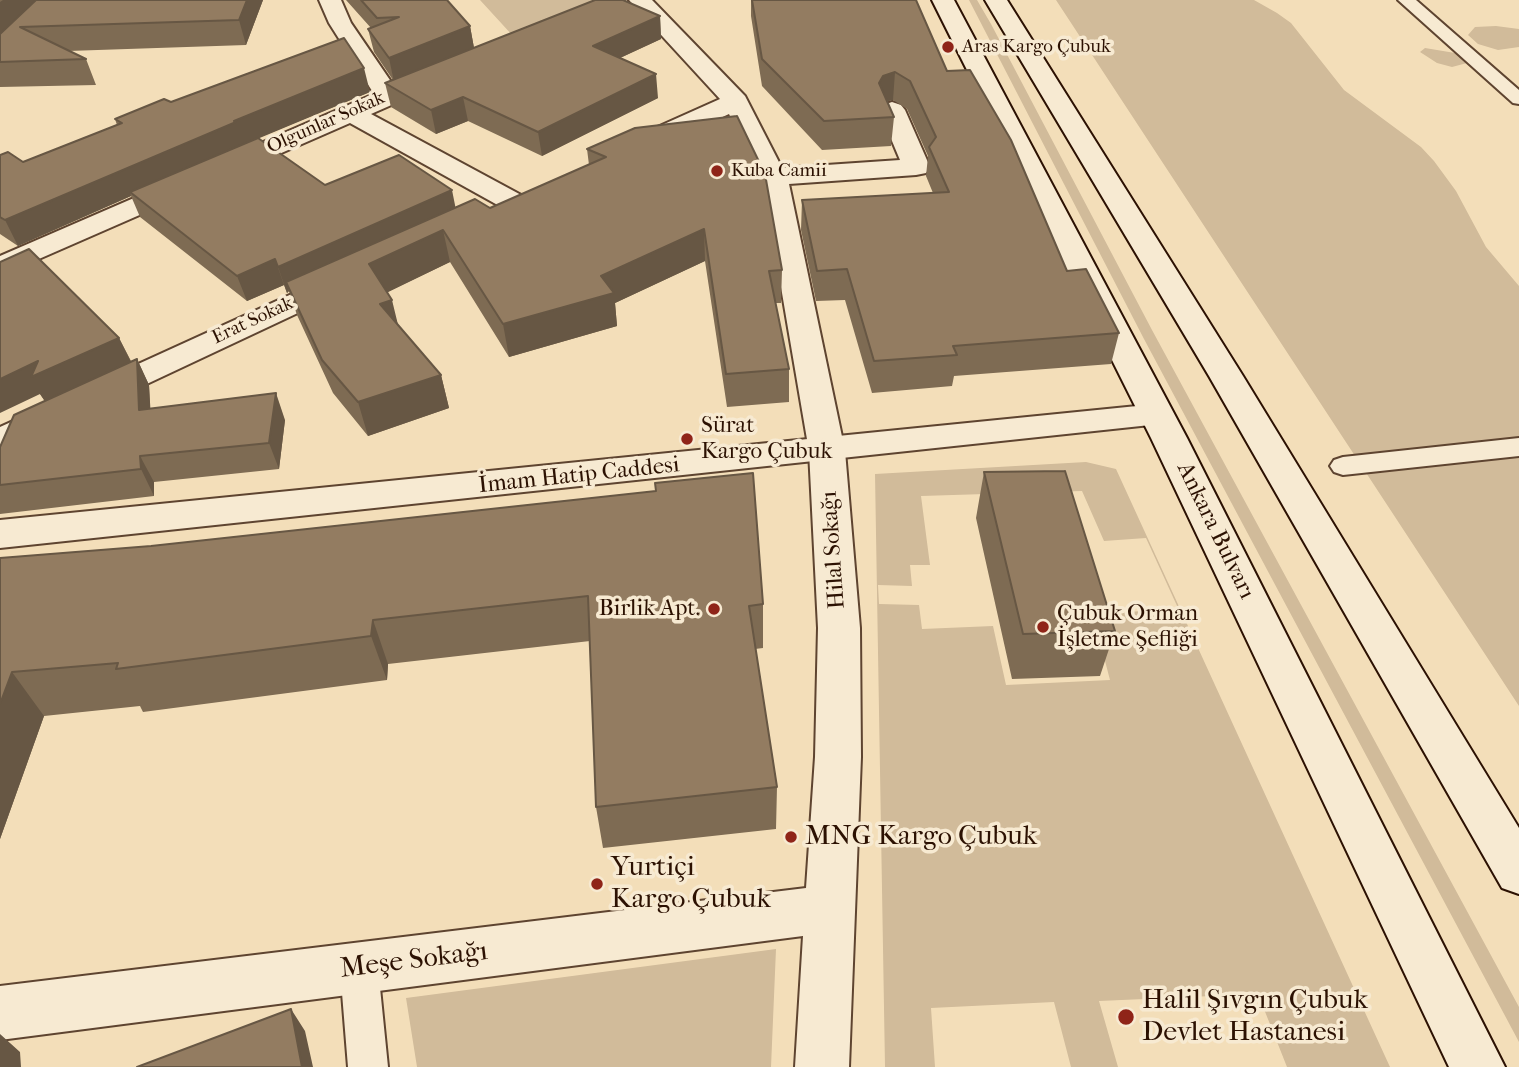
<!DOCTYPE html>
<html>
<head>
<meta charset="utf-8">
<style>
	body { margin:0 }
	canvas { display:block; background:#f3deb9 }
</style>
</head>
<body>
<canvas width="1519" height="1067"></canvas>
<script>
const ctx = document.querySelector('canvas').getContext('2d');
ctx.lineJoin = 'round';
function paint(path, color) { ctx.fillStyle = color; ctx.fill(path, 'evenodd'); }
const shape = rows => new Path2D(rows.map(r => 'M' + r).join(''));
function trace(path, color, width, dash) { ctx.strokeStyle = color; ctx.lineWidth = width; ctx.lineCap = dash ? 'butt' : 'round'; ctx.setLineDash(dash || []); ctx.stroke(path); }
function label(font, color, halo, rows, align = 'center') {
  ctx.font = font + ' "IM FELL French Canon",serif'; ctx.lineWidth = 7; ctx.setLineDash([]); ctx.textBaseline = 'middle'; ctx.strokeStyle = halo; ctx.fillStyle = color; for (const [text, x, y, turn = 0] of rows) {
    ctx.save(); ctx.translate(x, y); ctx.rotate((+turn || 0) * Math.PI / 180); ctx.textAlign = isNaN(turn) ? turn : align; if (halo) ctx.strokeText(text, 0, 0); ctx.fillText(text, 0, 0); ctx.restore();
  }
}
paint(shape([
	[480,0,597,0,513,36],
	[969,0,977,0,991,24,1152,330,1519,1007,1519,1042,1144,339],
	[1056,0,1254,0,1277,13,1291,23,1344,90,1421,147,1434,161,1456,191,1486,247,1519,286,1519,706],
	[1496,26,1519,29,1519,47,1498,50,1478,44,1468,35,1475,27],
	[1425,48,1455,53,1467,63,1452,67,1437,63,1420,52],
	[1086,462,1116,469,1390,1067,1287,1067,1258,994,1099,1001,1118,1067,1071,1067,1054,1002,931,1008,935,1067,885,1067,875,474],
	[1082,491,1104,541,1146,538,1178,608,1093,615,1110,680,1006,685,993,626,922,629,919,605,879,604,878,585,912,586,910,565,930,565,921,496],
	[776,949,771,1067,417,1067,406,998]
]), '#d1bb9a');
const service = shape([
	[1398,0,1416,0,1519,90,1519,104,1513,103,1398,0],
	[1519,438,1519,456,1343,475,1334,472,1330,466,1334,460,1343,457,1519,438],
	[359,950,372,955,378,968,388,1067,348,1067,340,968,346,955,359,950]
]);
const minor = shape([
	[319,0,341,0,351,23,394,86,437,69,446,71,449,76,446,81,371,114,523,196,527,202,523,208,513,210,503,208,350,123,0,276,0,256,374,94,329,23,319,0],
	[629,0,652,0,745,96,782,168,900,160,879,110,883,105,892,102,901,105,905,110,930,167,926,173,916,175,789,184,845,451,860,628,861,757,849,1067,795,1067,803,936,0,1040,0,986,806,888,815,757,818,628,809,451,767,205,759,177,729,114,653,149,635,149,631,143,635,137,720,99,629,0],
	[340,272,351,274,355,281,351,288,0,453,0,427,340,272]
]);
const tertiary = shape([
	[1157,404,1169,407,1174,415,1169,423,0,548,0,520,1157,404]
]);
const secondary = shape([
	[932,0,954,0,1187,438,1505,1067,1449,1067,1151,438,932,0],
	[985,0,1007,0,1243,376,1519,828,1519,894,1502,888,1209,376,985,0]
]);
trace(service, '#5e4430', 4);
trace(minor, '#5e4430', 4);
trace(tertiary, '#5e4430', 4);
trace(secondary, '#2c1102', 4);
paint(service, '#f7ead2');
paint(minor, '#f7ead2');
paint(tertiary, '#f7ead2');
paint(secondary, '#f7ead2');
paint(shape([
	[0,0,263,0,246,45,68,51,86,59,96,85,0,87],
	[346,0,447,0,470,26,474,48,660,16,661,39,620,58,658,98,542,156,468,121,436,134,391,107,385,83,393,80,374,52,368,29,371,28],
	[751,0,916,0,947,71,1067,271,1119,333,1111,364,954,376,952,386,872,393,845,300,816,301,801,230,802,200,933,193,926,176,928,156,907,109,893,100,887,101,894,117,891,146,822,150,762,86,751,16],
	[370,92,258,138,325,185,455,207,490,208,589,165,587,149,635,128,782,270,781,303,775,303,789,369,789,402,727,407,705,261,615,303,617,326,509,357,450,262,387,292,398,325,441,375,449,408,368,436,333,393,297,315,289,291,287,293,284,285,247,301,140,217,131,196,18,246,0,234,0,155,23,162,117,125,115,119,171,102],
	[119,338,131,361,137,359,149,385,150,408,285,420,279,469,154,482,154,496,0,514,0,447,45,401,40,394],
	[984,472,1115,631,1100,676,1012,679,976,518],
	[0,558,763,604,763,648,755,649,777,787,776,829,603,848,596,807,590,641,388,664,387,680,143,712,140,706,44,716,0,839]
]), '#7e6b53');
paint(shape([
	[3,0,38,0,0,37,0,2],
	[247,0,263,0,246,45,239,20],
	[660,16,661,39,596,69,593,46],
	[470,26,474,48,394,82,389,58],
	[364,68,370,92,130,192,131,196,18,246,5,220,234,121],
	[895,72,893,100,881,103,879,83,883,76],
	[656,74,658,98,542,156,538,132],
	[463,97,468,121,436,134,431,110],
	[452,190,457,215,286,282,289,291,287,293,278,267],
	[704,229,705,261,615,303,617,326,509,357,503,324,601,276],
	[443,230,450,262,378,297,369,264],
	[275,259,284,285,247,301,237,276],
	[392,300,400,333,380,304],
	[119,338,132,364,46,403,40,394,0,413,0,379,38,361],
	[137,359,149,385,152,436,139,410],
	[441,375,449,408,368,436,358,402],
	[276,393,285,420,279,469,269,443],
	[140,456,154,482,154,496,141,469],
	[373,620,388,664,387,680,371,636],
	[12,672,44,716,0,839,0,704],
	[291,1009,305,1031,313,1067,302,1067],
	[0,1034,20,1052,21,1067,0,1067]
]), '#675744');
const building = shape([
	[36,0,247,0,239,20,20,27,86,59,0,62,0,34,36,0],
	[361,0,447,0,470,26,389,58,368,29,399,17,377,18,361,0],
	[595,0,623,0,660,16,593,46,656,74,538,132,463,97,431,110,385,83,595,0],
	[752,0,916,0,947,71,970,70,1011,140,1067,271,1086,269,1119,333,953,346,957,355,874,361,847,269,817,271,802,200,949,192,929,147,936,137,910,81,895,72,883,76,879,83,894,117,824,121,762,59,752,0],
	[344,38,364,68,234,121,236,122,5,220,0,217,0,155,8,152,23,162,122,123,115,119,164,99,171,102,344,38],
	[737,116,765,174,782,270,769,271,789,369,726,374,704,229,601,276,614,293,503,324,443,230,369,264,392,300,380,304,441,375,358,402,322,360,286,282,475,199,490,208,606,157,587,149,635,128,737,116],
	[258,138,325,185,399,155,452,190,278,267,275,259,237,276,130,192,258,138],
	[29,249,119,338,31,377,38,361,0,379,0,262,29,249],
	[137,359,139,410,276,393,269,443,140,456,141,469,0,485,0,447,14,415,137,359],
	[1065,471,1115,631,1023,634,984,472,1065,471],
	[753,473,763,604,749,606,777,787,596,807,588,596,373,620,371,636,116,669,118,663,12,672,0,704,0,558,151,546,656,491,655,483,753,473],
	[291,1009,302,1067,137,1067,291,1009]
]);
paint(building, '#937c61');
trace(building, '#675744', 2);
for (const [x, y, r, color] of [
	[948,47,7,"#8f2418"],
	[717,171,7,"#8f2418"],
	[687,439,7,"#8f2418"],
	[714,609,7,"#8f2418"],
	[1043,627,7,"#8f2418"],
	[791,837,7,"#8f2418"],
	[597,884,7,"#8f2418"],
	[1126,1017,9,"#8f2418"]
]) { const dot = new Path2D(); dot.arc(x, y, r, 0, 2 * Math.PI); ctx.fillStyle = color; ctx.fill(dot); trace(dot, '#f7ead2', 2.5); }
label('19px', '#2c1102', '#f7ead2', [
	["Aras Kargo Çubuk",962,47],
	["Kuba Camii",731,171]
], 'left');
label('19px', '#2c1102', '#f7ead2', [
	["Olgunlar Sokak",326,123,-24],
	["Erat Sokak",253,321,-25]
]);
label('23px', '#2c1102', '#f7ead2', [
	["Sürat",701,426],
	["Kargo Çubuk",701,452],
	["Birlik Apt.",700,609,"right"],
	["Çubuk Orman",1057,614],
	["İşletme Şefliği",1057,640]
], 'left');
label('23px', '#2c1102', '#f7ead2', [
	["İmam Hatip Caddesi",579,476,-6],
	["Ankara Bulvarı",1215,531,64],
	["Hilal Sokağı",834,550,-94]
]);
label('28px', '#2c1102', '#f7ead2', [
	["MNG Kargo Çubuk",805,837],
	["Yurtiçi",611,868],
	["Kargo Çubuk",611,900],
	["Halil Şıvgın Çubuk",1142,1001],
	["Devlet Hastanesi",1142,1033]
], 'left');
label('28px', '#2c1102', '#f7ead2', [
	["Meşe Sokağı",414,961,-7]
]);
</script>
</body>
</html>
